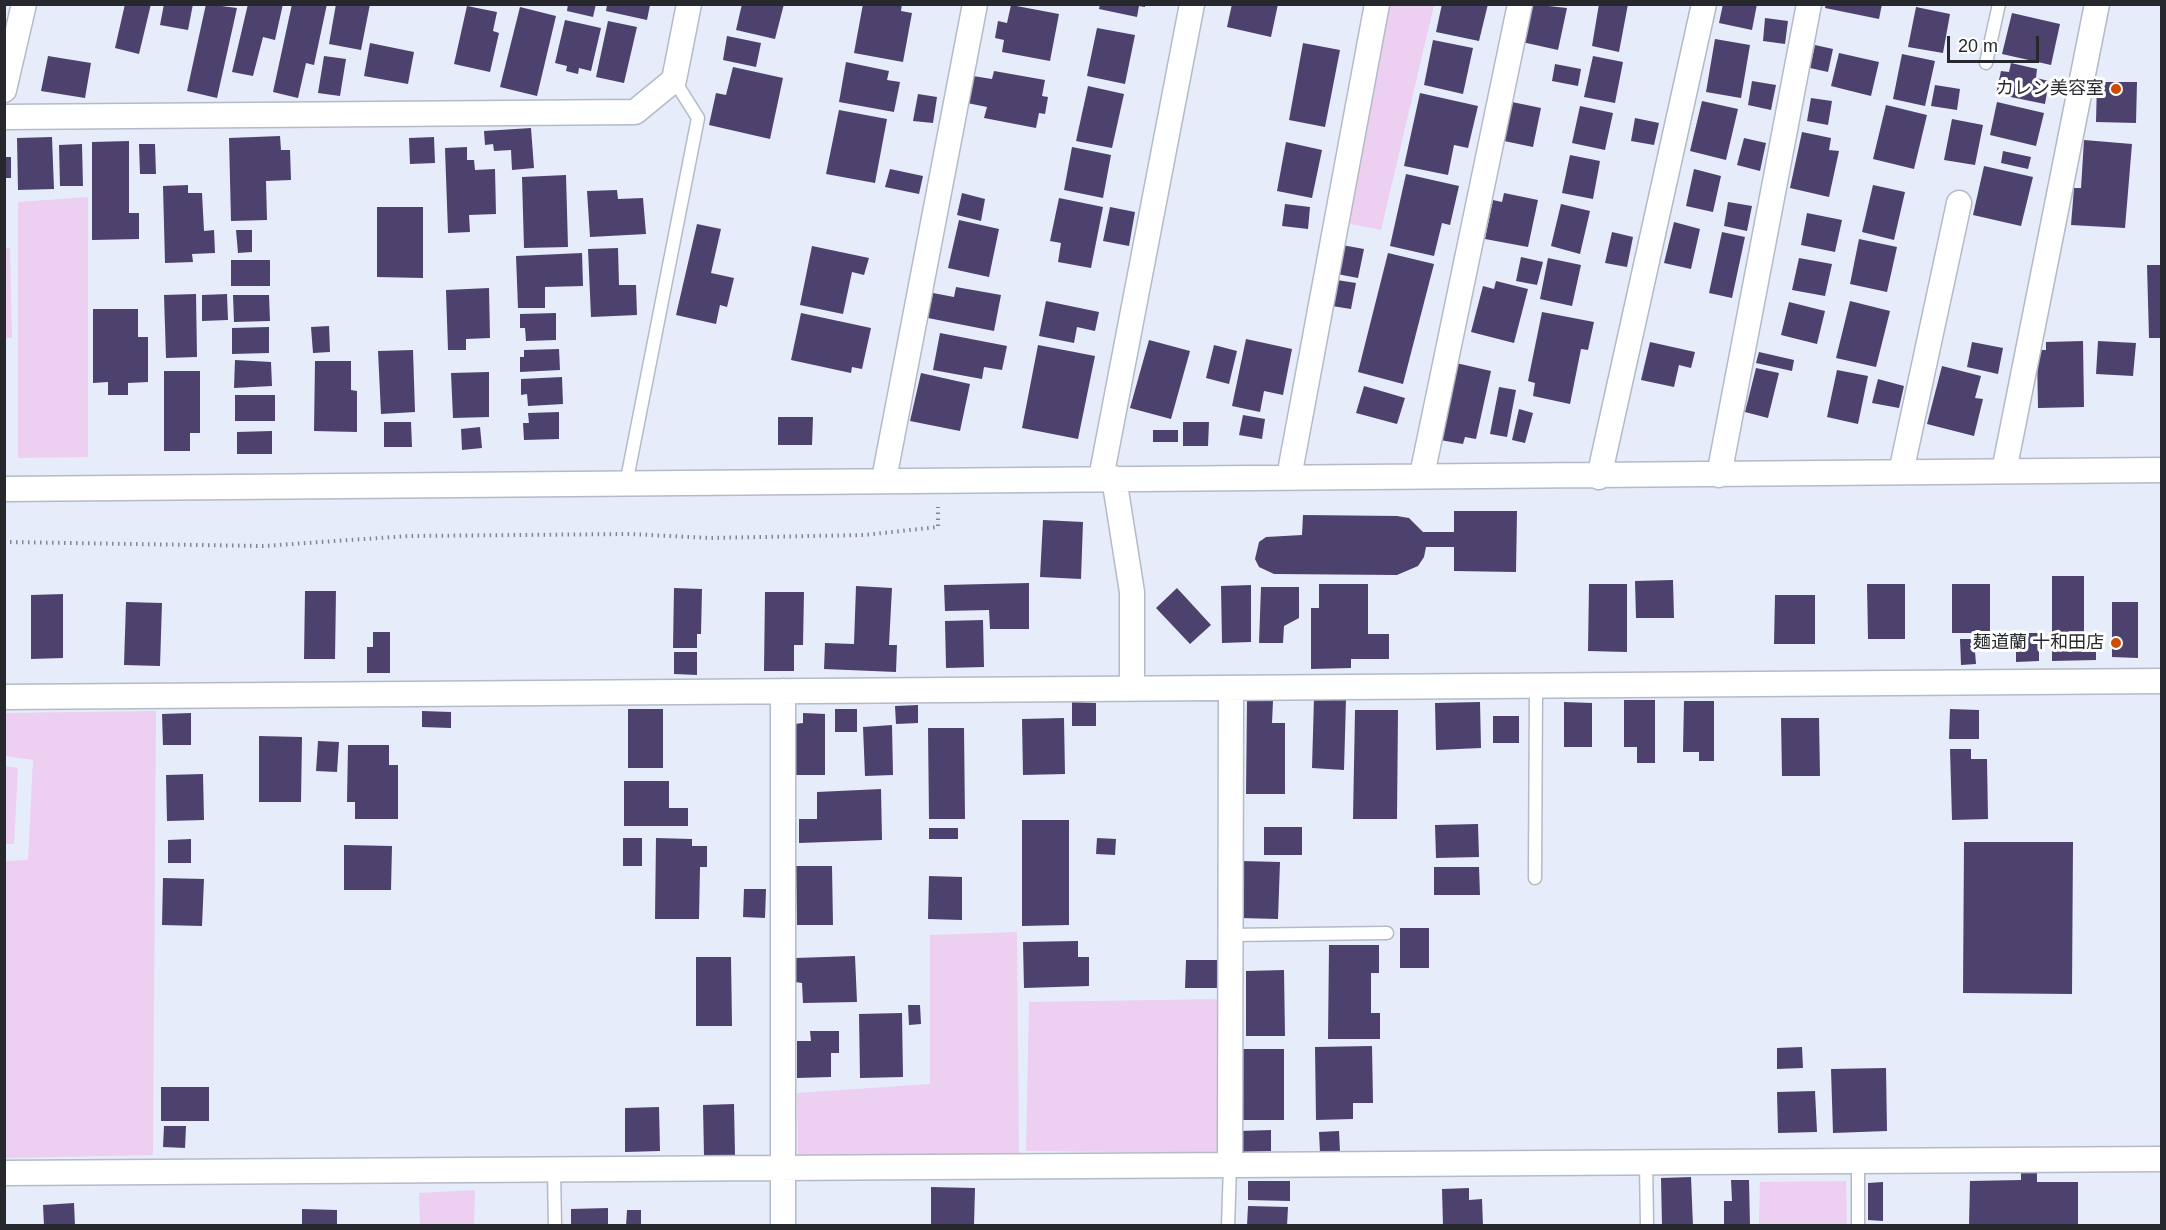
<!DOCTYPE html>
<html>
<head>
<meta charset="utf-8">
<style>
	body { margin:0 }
	#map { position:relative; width:2166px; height:1230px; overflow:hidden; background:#e6ecfa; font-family:Helvetica,sans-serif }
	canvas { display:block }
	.frame { position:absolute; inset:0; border:6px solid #26282d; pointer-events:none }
	.scale { position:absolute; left:1947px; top:36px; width:92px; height:27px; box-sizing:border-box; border:3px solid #26282d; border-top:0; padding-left:8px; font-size:18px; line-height:21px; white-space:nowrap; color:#26282d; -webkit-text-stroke:4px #fff; paint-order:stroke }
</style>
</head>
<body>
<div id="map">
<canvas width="2166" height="1230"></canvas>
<div class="frame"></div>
<div class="scale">20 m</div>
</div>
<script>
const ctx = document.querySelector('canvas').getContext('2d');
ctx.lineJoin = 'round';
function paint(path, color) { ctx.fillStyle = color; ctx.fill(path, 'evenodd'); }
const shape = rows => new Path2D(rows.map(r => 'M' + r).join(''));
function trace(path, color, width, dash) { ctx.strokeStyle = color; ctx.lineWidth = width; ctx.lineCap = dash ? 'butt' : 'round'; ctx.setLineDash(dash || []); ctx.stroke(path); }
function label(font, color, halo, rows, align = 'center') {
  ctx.font = font + ' Helvetica,"Noto Sans JP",sans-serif'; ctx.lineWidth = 6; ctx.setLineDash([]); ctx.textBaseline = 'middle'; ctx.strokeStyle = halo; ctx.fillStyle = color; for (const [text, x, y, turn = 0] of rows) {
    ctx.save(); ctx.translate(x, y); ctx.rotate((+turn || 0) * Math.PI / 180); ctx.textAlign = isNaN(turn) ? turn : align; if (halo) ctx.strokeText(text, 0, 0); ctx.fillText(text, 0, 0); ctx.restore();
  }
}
paint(shape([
	[1390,5,1434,5,1381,230,1347,223],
	[88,197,88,457,18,458,18,202],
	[5,248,10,248,12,338,5,338],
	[156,711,153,1155,5,1158,5,861,28,860,33,760,5,756,5,713],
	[5,766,18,768,14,844,5,844],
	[1017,932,1019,1154,798,1158,797,1093,930,1084,930,935],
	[1221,999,1219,1153,1026,1151,1029,1002],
	[1846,1181,1847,1225,1759,1225,1760,1182],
	[475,1190,474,1225,420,1225,419,1193]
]), '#eccff1');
paint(shape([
	[125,4,151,4,139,54,115,48],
	[164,4,193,4,188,30,160,25],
	[206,4,237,8,217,98,187,91],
	[248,4,283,4,275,40,263,37,253,76,232,72],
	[292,4,327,4,314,65,306,63,298,98,273,92],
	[336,4,370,4,361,50,329,44],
	[568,4,596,4,593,17,567,11],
	[742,4,784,4,775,39,736,30],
	[863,4,902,4,901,11,912,13,903,62,854,53],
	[1100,4,1139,4,1145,5,1145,7,1139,6,1137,17,1099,9],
	[1232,4,1278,4,1271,37,1227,27],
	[1442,4,1488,4,1479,41,1436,32],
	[1530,4,1567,8,1558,50,1522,42],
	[1599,4,1628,4,1619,52,1592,46],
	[1723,4,1757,4,1752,30,1719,23],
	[1826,4,1882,4,1879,19,1825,8],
	[607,5,650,5,647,20,606,11],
	[1011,5,1059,14,1050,61,1002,52,1004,40,995,38,998,21,1007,23],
	[467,6,497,12,493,31,499,33,490,72,454,64],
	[520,7,556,16,537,96,500,87],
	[1916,7,1950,14,1943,53,1908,47],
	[2012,13,2060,24,2051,65,2002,54],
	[1765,18,1788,21,1785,44,1763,41],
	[565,20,601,28,591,71,579,68,578,74,566,71,567,66,555,63],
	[608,21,637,27,624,83,596,77],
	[1097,28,1135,35,1125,84,1087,76],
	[727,36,761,43,756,67,723,60],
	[1715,39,1750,45,1741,98,1706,92],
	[1433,40,1473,48,1463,94,1424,85],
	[370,43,414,52,408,84,364,76],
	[1303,43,1340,50,1325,127,1289,120],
	[1815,45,1833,49,1828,72,1810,68],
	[1839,53,1879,62,1871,96,1831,86],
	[1902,54,1935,61,1925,106,1893,99],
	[48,56,91,63,85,98,41,91],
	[324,56,346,59,340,96,318,93],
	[1593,56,1623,62,1615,103,1584,97],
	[846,62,889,71,887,80,900,82,894,112,839,102],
	[2011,63,2037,69,2036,78,2049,81,2045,104,1996,94,2001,71,2009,72],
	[1555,64,1581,69,1578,86,1552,81],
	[733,67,783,78,770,139,709,125,716,93,726,95],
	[994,71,1045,80,1042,96,1048,97,1045,114,1039,113,1036,128,984,118,987,107,967,103,973,76,992,79],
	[1752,81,1776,85,1771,110,1748,105],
	[2097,82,2137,82,2136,123,2096,122],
	[1935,85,1960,89,1957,110,1931,106],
	[1088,86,1124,94,1112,148,1076,141],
	[1420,93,1478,106,1468,148,1454,145,1448,175,1404,166],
	[918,94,937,97,933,123,913,121],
	[1811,98,1832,101,1828,125,1807,121],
	[1702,101,1738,109,1726,160,1690,151],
	[1512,102,1541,108,1533,147,1504,141],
	[1997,102,2044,113,2036,146,1990,135],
	[1886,105,1927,115,1914,169,1873,159],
	[1580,106,1613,113,1605,150,1572,143],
	[839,110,887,119,875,183,826,174],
	[1635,118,1659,123,1654,145,1631,141],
	[1952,119,1983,125,1975,165,1944,160],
	[531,128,534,168,512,170,511,150,494,151,493,144,485,145,484,131],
	[1802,132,1831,138,1829,150,1839,151,1829,197,1790,188],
	[280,136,281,150,290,150,291,180,266,181,267,220,231,221,229,138],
	[52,137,54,189,18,190,17,138],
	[434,137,435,163,410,164,409,138],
	[1744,138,1766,143,1760,171,1737,165],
	[2084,140,2132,144,2125,228,2071,225,2074,188,2081,188],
	[129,141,129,213,139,213,139,239,92,240,92,142],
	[1286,142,1322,150,1312,198,1277,191],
	[82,144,83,186,60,186,59,145],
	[139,144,155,144,156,174,140,174],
	[467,147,467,160,474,160,475,170,495,169,496,214,469,215,470,232,448,233,445,148],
	[1072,147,1111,155,1103,198,1064,190],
	[2003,151,2031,157,2028,169,2001,163],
	[1570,155,1600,161,1593,199,1562,193],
	[5,157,11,157,11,178,5,178],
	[1984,166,2033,177,2021,226,1973,215],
	[890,169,923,176,919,194,885,187],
	[1694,169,1721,176,1713,212,1686,206],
	[1406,174,1459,186,1450,225,1442,223,1434,256,1390,246],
	[566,175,568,247,524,248,522,177],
	[188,185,188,193,202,193,204,231,214,230,215,253,192,254,193,262,165,263,163,186],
	[1873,185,1905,192,1894,240,1862,232],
	[617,190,618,199,643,198,646,234,590,237,587,191],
	[962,193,985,199,981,221,957,215],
	[1504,193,1538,200,1528,247,1485,239,1493,200,1502,202],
	[1059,198,1103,207,1091,268,1058,262,1061,243,1050,241],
	[1728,202,1752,206,1747,231,1724,226],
	[1285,204,1310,207,1308,229,1282,226],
	[1561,204,1590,211,1580,254,1551,246],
	[377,207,423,207,423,278,377,277],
	[1110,207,1135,212,1129,246,1103,241],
	[1807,213,1842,220,1835,252,1801,245],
	[959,220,999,229,989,277,948,268],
	[1674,222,1700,229,1691,269,1664,263],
	[697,224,721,229,711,273,734,278,727,307,720,305,716,324,676,315],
	[236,230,252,230,252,252,238,253],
	[1612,232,1633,237,1627,267,1605,263],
	[1722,232,1745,237,1732,298,1709,293],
	[1859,239,1897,247,1887,292,1850,284],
	[1342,245,1364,249,1358,278,1337,274],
	[812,246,869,258,864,275,852,272,843,314,800,305],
	[618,248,619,285,636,285,637,315,591,317,588,249],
	[582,253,583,286,545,287,545,308,518,308,516,256],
	[1388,253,1434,264,1403,384,1358,372],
	[1521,257,1543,262,1537,285,1516,281],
	[1548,258,1581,265,1572,306,1540,299],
	[1799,258,1832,264,1825,296,1792,290],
	[231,260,270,260,270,286,231,286],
	[2147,265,2162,265,2162,338,2149,338],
	[1337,280,1356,283,1351,309,1332,306],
	[1496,281,1528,289,1514,343,1471,332,1483,286,1494,289],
	[956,287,1001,295,994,331,928,318,933,293,954,297],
	[489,288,490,338,466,339,466,350,448,350,446,290],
	[196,294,197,357,166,358,164,295],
	[227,294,228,320,202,321,202,295],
	[233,295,269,295,270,321,234,322],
	[1046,301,1099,312,1095,331,1077,327,1074,343,1039,336],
	[1850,301,1890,311,1876,367,1836,358],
	[1789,302,1825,311,1817,344,1781,335],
	[93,309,138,309,138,337,148,337,148,382,128,383,128,395,108,395,108,382,93,383],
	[1542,312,1594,322,1588,350,1581,349,1570,404,1533,396,1535,383,1528,381],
	[556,313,556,340,526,341,525,328,520,328,520,314],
	[801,313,871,328,862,369,852,367,851,373,791,360],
	[329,326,330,352,313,353,311,327],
	[269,327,269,353,232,354,232,328],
	[940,333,1007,346,1002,370,984,367,982,379,933,370],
	[1246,339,1292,349,1283,395,1264,391,1260,412,1232,406],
	[1149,340,1190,351,1171,419,1130,408],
	[2083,341,2084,407,2038,408,2037,350,2046,350,2046,342],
	[2098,341,2136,343,2133,376,2096,374],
	[1650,342,1695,352,1691,368,1679,365,1674,387,1641,380],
	[1972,342,2003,348,1998,374,1967,367],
	[1038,345,1095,356,1078,439,1022,428],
	[1214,345,1237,351,1229,384,1206,378],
	[559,349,560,370,520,372,520,357,524,357,524,350],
	[413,350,415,412,381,414,378,351],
	[1759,352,1794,360,1792,371,1756,363],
	[235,360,271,362,272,386,234,388],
	[315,361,351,361,351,390,357,391,357,432,314,431],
	[1456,363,1491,371,1476,439,1465,437,1463,444,1440,440],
	[1942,366,1981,376,1975,398,1983,399,1974,436,1927,424],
	[1756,368,1779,373,1768,418,1745,412],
	[1837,370,1868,376,1858,424,1827,417],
	[164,371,200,371,200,433,190,433,190,451,164,451],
	[489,372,489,417,453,418,451,373],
	[921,373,970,384,960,431,910,421],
	[562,377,563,404,528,406,527,394,521,395,521,379],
	[1878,379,1904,386,1899,408,1872,403],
	[1364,386,1405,398,1397,424,1356,413],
	[1499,387,1516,390,1507,437,1490,434],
	[235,395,275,395,275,421,235,421],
	[1519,409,1533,413,1525,443,1512,440],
	[559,412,559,439,524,440,523,423,529,423,528,413],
	[1243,415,1265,419,1262,439,1239,435],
	[778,417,813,417,812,445,778,445],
	[384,422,411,422,412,447,384,447],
	[1183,422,1209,422,1208,446,1183,446],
	[480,427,482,448,462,450,461,429],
	[1153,430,1178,430,1178,442,1153,442],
	[272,431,272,454,237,454,237,432],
	[1454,511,1517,511,1516,572,1454,571,1454,547,1426,547,1424,557,1418,566,1397,575,1274,574,1259,567,1255,559,1259,542,1266,537,1302,535,1303,515,1397,516,1409,518,1423,532,1454,532],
	[1043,520,1083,522,1081,579,1040,577],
	[2052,576,2084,576,2084,636,2096,636,2096,660,2052,661],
	[1673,580,1674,618,1636,618,1635,581],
	[1029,583,1029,629,990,629,989,610,945,611,944,585],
	[1319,584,1368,584,1368,634,1389,634,1389,659,1351,659,1351,668,1311,669,1311,608,1319,608],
	[1589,584,1627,584,1627,652,1588,651],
	[1867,584,1905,584,1905,639,1868,639],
	[1952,584,1990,584,1990,633,1952,633],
	[1251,585,1251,642,1222,643,1221,586],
	[856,586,892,588,889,645,897,645,896,672,824,669,825,643,854,644],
	[1261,587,1299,587,1299,618,1284,626,1283,643,1259,643],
	[674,588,702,589,701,634,697,634,697,648,673,648],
	[1177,588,1211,625,1190,644,1156,608],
	[305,591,336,591,335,659,304,659],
	[765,592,804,592,803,645,794,645,794,671,764,671],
	[63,594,63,658,31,659,31,595],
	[1775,595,1815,595,1815,644,1774,644],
	[126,602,162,603,160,666,124,665],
	[2112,602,2138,602,2138,658,2112,657],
	[983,620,984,667,946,668,945,621],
	[373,632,390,632,390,673,367,673,367,647,373,647],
	[2016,633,2039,633,2039,661,2016,662],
	[1960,639,1974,639,1976,664,1961,665],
	[674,652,697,652,697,675,674,674],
	[1314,698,1346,699,1344,770,1312,768],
	[1624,700,1655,700,1655,763,1637,763,1637,747,1624,747],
	[1247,701,1273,701,1272,723,1285,723,1285,794,1246,794],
	[1684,701,1714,701,1714,761,1699,761,1699,752,1683,752],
	[1072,702,1096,703,1096,726,1072,726],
	[1480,702,1481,748,1436,750,1435,703],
	[1564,702,1592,703,1592,747,1564,747],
	[918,705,918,723,896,724,895,706],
	[628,709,663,709,663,768,628,768],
	[835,709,857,709,857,732,835,732],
	[1950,709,1979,710,1979,739,1949,739],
	[1355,710,1398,710,1397,819,1353,819],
	[422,711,451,712,451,728,422,727],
	[191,713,191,745,163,745,162,714],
	[803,713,825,714,825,775,794,775,794,724,803,723],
	[1493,716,1519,716,1519,743,1493,743],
	[1064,718,1065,774,1023,775,1022,719],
	[1781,718,1819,718,1820,776,1782,776],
	[892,725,893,775,865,776,863,727],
	[928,728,964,728,965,819,929,819],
	[259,736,302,737,301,802,259,802],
	[318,741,339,742,337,772,316,771],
	[348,745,389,745,389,765,398,765,398,819,355,819,355,802,347,802],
	[1950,749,1971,749,1971,759,1987,759,1988,819,1952,820],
	[203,774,204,820,167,821,166,775],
	[624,781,669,781,669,808,688,808,688,826,624,826],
	[881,789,882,840,799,843,799,819,817,819,817,792],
	[1022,820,1069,820,1069,925,1022,926],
	[1478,824,1479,857,1436,858,1435,825],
	[1264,827,1302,827,1302,855,1264,855],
	[929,828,958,828,958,839,929,839],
	[623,838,642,838,642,866,623,866],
	[656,838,692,839,692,846,707,846,707,867,700,867,699,919,655,919],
	[1097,838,1116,839,1115,855,1096,854],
	[191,839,191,863,168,863,168,840],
	[1964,842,2073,842,2072,994,1963,993],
	[344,845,392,846,391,890,344,890],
	[1242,861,1280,862,1278,919,1240,918],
	[796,866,832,866,833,925,797,925],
	[1434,867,1479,867,1480,895,1434,895],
	[929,876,962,877,962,920,928,919],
	[163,878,204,879,202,926,162,925],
	[744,889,766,889,765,918,743,917],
	[1400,928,1429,928,1429,968,1400,968],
	[1078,941,1078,957,1089,957,1089,986,1024,988,1023,942],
	[1329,945,1379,945,1379,973,1371,973,1371,1013,1380,1013,1380,1039,1328,1039],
	[855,956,857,1002,803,1003,802,983,795,982,795,958],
	[696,957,731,957,732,1026,696,1026],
	[1186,960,1217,960,1217,988,1185,988],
	[1284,970,1285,1036,1246,1036,1246,971],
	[908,1005,920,1005,921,1024,909,1025],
	[902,1013,903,1077,860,1078,859,1014],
	[810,1031,839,1031,839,1053,831,1053,831,1077,797,1078,797,1041,811,1041],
	[1372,1046,1373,1103,1353,1103,1353,1119,1316,1120,1315,1047],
	[1802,1047,1803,1068,1777,1069,1777,1048],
	[1240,1049,1284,1049,1284,1120,1239,1120],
	[1886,1068,1887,1131,1833,1133,1831,1069],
	[161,1087,209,1087,209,1121,161,1121],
	[1815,1091,1817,1132,1778,1133,1777,1092],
	[734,1104,735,1155,704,1156,703,1105],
	[659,1107,660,1151,625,1152,625,1108],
	[164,1126,186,1126,185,1148,163,1147],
	[1271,1130,1271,1151,1240,1152,1239,1131],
	[1339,1131,1340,1152,1320,1153,1319,1132],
	[2021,1169,2037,1169,2037,1182,2078,1182,2078,1226,1969,1226,1970,1181,2021,1180],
	[1691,1177,1693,1226,1662,1226,1661,1178],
	[1731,1180,1749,1180,1750,1226,1724,1226,1724,1201,1732,1201],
	[1248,1181,1290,1181,1290,1201,1248,1200],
	[1883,1182,1883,1221,1868,1220,1868,1183],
	[931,1187,975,1188,974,1226,931,1226],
	[1469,1188,1469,1200,1482,1199,1483,1226,1443,1226,1442,1189],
	[74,1203,75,1226,44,1226,43,1205],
	[1248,1206,1288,1207,1287,1226,1247,1226],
	[608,1208,608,1226,571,1226,571,1209],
	[302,1209,337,1210,337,1226,302,1226],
	[627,1210,641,1210,641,1226,626,1226]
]), '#4d426e');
const lane = shape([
	[1986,63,1999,4],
	[626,484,698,118,674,80],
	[1535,878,1536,686],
	[1230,935,1387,933],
	[1646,1163,1647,1226],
	[554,1170,555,1226],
	[1228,1226,1230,1166],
	[1858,1226,1858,1161]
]);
const street = shape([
	[4,90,24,4],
	[4,117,635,112,674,80,689,4],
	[2004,471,2097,4],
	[1901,472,1959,203],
	[1422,475,1520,4],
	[1719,475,1809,4],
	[1289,477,1377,4],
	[1599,477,1704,4],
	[1101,478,1192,4],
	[1114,478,1132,592,1132,688],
	[884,479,975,4],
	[4,489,2162,470],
	[783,691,783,1226],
	[4,697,2162,681],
	[1230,1166,1231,688],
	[4,1173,2162,1159]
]);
trace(lane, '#b4bac7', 15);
trace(street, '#b4bac7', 27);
trace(shape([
	[4,542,263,546,408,536,630,534,710,538,864,535,938,527,938,507]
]), '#82868f', 4, [1.5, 4.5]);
trace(lane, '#fff', 12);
trace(street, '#fff', 24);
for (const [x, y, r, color] of [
	[2116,89,6,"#cf4b00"],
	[2116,643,6,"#cf4b00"]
]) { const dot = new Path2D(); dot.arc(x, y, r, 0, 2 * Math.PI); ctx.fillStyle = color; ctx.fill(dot); trace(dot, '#fff', 2); }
label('18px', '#26282d', '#fff', [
	["カレン美容室",2104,89],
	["麺道蘭 十和田店",2104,643]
], 'right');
</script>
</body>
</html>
